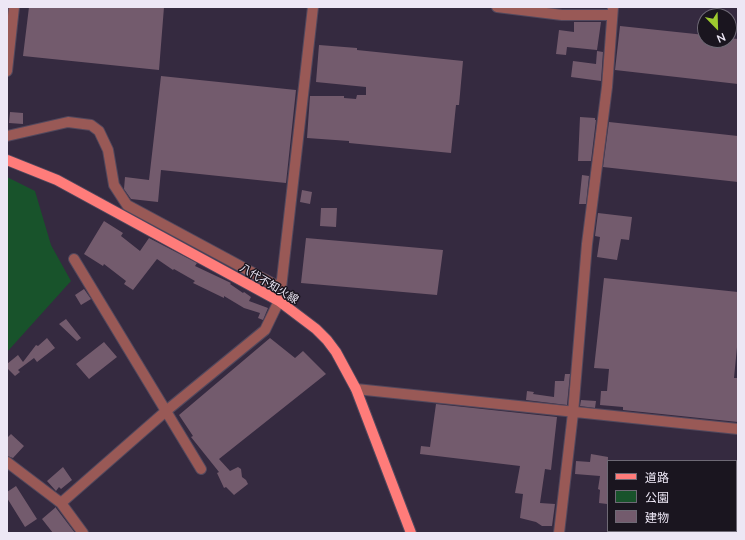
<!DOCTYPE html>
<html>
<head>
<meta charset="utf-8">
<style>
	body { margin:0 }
	#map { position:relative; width:745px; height:540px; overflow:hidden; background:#352a40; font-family:Mulish,"Noto Sans JP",sans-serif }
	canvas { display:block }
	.frame { position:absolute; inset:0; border:8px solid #ede7f5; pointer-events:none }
	.legend { position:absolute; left:607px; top:460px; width:130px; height:72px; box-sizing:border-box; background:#1a151f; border:1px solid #6e6975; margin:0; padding:5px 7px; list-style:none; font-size:12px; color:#ede7f5 }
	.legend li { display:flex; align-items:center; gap:8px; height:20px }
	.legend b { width:20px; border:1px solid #6e6975 }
	.north { position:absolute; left:697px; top:8px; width:40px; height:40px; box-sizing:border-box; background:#1a151f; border:1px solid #6e6975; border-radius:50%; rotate:157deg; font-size:11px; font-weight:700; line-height:16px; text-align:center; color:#ede7f5 }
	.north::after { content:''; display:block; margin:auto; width:14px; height:18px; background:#9eca2f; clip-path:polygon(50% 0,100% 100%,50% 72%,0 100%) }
</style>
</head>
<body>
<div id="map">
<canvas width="745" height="540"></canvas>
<div class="frame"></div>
<ul class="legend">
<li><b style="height:5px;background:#ff7c7a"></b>道路</li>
<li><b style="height:11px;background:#18532b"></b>公園</li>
<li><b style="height:11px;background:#735b6d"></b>建物</li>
</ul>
<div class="north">N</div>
</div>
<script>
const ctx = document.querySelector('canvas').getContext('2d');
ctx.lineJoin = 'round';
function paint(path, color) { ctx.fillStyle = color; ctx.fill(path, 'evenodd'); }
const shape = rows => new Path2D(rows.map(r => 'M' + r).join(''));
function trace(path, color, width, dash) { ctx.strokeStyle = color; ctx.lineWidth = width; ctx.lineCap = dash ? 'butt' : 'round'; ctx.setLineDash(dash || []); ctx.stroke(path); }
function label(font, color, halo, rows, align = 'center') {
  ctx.font = font + ' Mulish,"Noto Sans JP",sans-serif'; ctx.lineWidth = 3; ctx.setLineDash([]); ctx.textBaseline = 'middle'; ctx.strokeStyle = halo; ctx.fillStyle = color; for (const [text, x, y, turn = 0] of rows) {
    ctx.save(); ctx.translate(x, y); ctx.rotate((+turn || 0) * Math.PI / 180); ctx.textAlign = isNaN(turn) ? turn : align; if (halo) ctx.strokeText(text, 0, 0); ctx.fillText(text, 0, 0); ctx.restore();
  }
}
paint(shape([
	[7,177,35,191,51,245,71,281,7,352]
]), '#18532b');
paint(shape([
	[29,7,164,7,159,70,23,56],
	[574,22,601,22,597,50,567,47,566,55,556,54,559,30,574,32],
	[620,26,705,35,705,40,729,40,729,38,738,39,738,84,615,70],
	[319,45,357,48,357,50,463,61,459,105,456,105,451,153,349,143,349,141,307,138,310,96,344,96,344,98,356,99,357,95,366,95,366,87,316,82],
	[597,51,603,52,601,81,571,77,573,61,596,64],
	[161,76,296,90,286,183,161,170,158,202,131,199,124,189,125,177,149,180],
	[10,112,23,113,23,124,9,123],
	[580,117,595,118,595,120,596,120,591,161,578,161],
	[609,122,738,136,738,182,603,167],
	[582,175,589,176,586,204,579,204],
	[302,190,312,192,310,204,300,202],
	[321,208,337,208,336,227,320,226],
	[598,213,632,217,629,240,621,239,617,260,597,257,600,237,595,236],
	[104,221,123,233,121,236,140,251,149,238,197,263,195,266,231,283,230,284,243,293,244,292,251,297,249,301,268,308,263,320,258,318,260,313,244,308,224,296,224,298,193,283,195,281,174,269,173,270,157,259,133,290,124,284,126,281,104,264,103,266,84,254],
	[306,238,443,250,437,295,301,283],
	[604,278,738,292,738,337,734,378,738,378,738,422,623,410,623,407,600,405,601,391,607,391,609,369,594,368],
	[84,289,91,299,81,305,75,295],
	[66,319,81,338,77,341,59,324],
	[47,338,55,348,37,362,34,358,18,370,20,372,15,376,7,368,7,364,18,355,23,362,36,345,38,346],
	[270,338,295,358,303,351,326,374,219,459,230,471,238,467,241,469,242,477,246,480,248,484,234,495,226,487,224,488,217,473,219,472,191,437,193,436,179,415],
	[104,342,117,357,89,379,76,364],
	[565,374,570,374,567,405,526,400,527,391,534,392,533,394,554,397,555,381,564,381],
	[581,400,596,401,595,408,580,406],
	[436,404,557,417,551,470,545,469,540,503,555,504,552,526,542,526,536,522,520,518,523,494,515,493,520,466,420,454,421,446,430,447],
	[11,434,24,446,13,458,7,456,7,438],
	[591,454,608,457,607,504,599,503,600,490,598,489,600,476,575,474,576,461,590,462],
	[63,467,72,480,61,489,59,487,56,491,47,481],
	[16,486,37,519,25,527,7,498,7,492],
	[56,507,56,508,75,533,53,533,42,519]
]), '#735b6d');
const minor = shape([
	[497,7,562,15,612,15],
	[7,71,14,7],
	[7,136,68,122,91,125,99,131,108,150,114,185,127,205,281,288],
	[74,259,201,469],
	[356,389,738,429],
	[7,462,61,503,83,533],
	[61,503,166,411,265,330,279,301,281,288,313,7],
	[559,533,573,413,587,244,607,87,613,7]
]);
const major = shape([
	[7,160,57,180,279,301,316,329,327,340,336,352,356,389,411,533]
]);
trace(minor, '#52485d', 12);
trace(major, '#52485d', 12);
trace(minor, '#995956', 10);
trace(major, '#ff7c7a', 10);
label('11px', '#ede7f5', '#1a151f', [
	["八代不知火線",269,284,31]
]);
</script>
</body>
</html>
